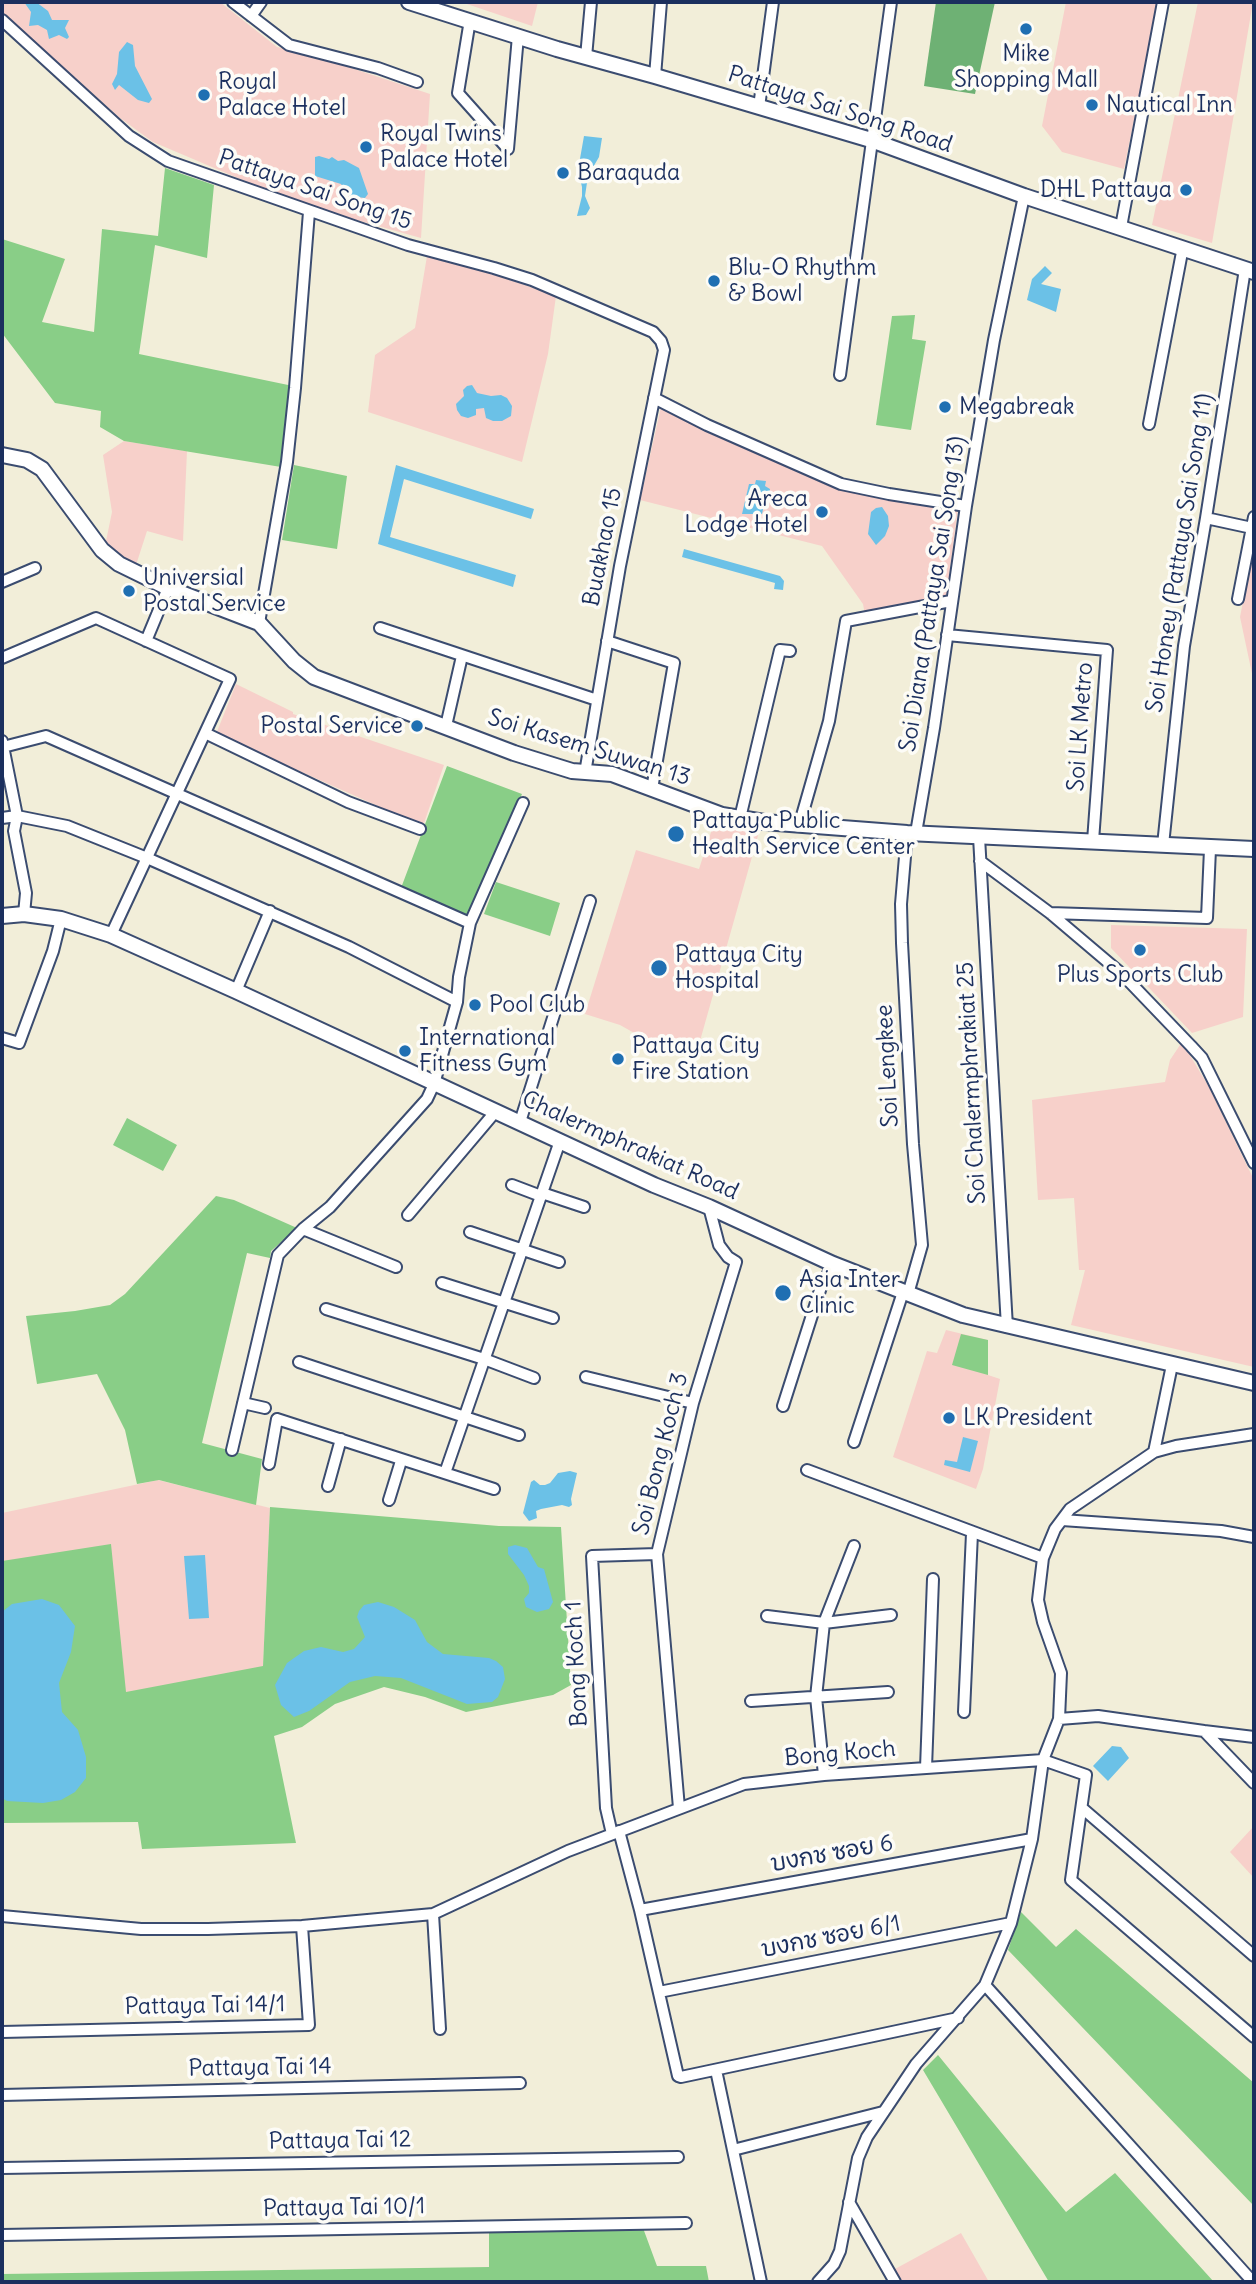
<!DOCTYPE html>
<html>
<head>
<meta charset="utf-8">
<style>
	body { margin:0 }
	#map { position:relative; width:1256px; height:2284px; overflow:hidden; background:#f2eed9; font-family:Delius,sans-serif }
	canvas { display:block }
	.frame { position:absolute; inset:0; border:4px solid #1b2f5e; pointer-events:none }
</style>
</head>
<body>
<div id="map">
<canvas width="1256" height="2284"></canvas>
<div class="frame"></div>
</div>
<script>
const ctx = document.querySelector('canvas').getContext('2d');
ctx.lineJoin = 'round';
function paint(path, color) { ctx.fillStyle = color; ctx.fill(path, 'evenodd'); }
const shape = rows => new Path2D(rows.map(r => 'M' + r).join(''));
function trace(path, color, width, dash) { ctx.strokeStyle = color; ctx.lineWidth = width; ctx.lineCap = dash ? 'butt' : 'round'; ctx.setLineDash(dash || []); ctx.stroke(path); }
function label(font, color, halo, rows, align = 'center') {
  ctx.font = font + ' Delius,"Playpen Sans Thai",sans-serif'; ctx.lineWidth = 7; ctx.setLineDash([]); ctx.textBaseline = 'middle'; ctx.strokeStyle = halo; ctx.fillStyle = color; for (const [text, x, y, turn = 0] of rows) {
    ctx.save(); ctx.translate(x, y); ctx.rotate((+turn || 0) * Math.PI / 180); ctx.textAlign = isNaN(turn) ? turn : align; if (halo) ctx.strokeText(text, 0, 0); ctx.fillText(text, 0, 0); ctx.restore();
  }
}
paint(shape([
	[2,2,220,2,277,47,318,57,430,94,421,238,299,204,153,142,120,118,2,12],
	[461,2,538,2,532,26],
	[1066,2,1158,2,1124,169,1062,152,1042,126],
	[1198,2,1253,2,1212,243,1152,225],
	[427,256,493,274,556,296,548,354,522,462,368,412,375,355,415,328],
	[661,407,840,490,958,509,946,598,865,615,863,604,822,546,640,500],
	[124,441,187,451,183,541,147,531,136,565,118,557,105,546,112,512,103,455],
	[1254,545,1254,683,1240,617],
	[236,684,293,712,293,714,444,765,423,826,216,734],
	[713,826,759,832,696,1055,645,1039,620,1025,585,1014,636,850,699,869],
	[1111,925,1247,929,1243,1017,1192,1033,1111,948],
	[1182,1042,1209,1087,1254,1180,1254,1367,1071,1325,1085,1270,1079,1270,1074,1198,1038,1200,1032,1100,1165,1082,1170,1060],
	[946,1330,988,1340,988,1375,1000,1379,983,1469,976,1489,893,1457,927,1351,937,1353],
	[158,1480,270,1508,263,1668,2,1823,2,1513],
	[1254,1826,1254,1878,1230,1852],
	[961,2233,989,2282,902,2282,895,2269]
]), '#f7d0ca');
paint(shape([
	[165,168,214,185,207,258,155,245,139,354,293,386,281,467,124,441,100,427,101,411,55,403,2,333,2,239,65,259,42,322,94,332,102,229,158,236],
	[915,315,912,339,926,341,911,430,876,425,892,316],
	[294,465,347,476,337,549,282,540],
	[447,766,522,794,471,915,465,917,401,888],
	[496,882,560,903,550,936,484,914],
	[127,1118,177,1145,163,1171,113,1145],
	[216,1196,234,1200,297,1228,271,1251,270,1258,247,1253,202,1443,262,1459,256,1505,159,1480,137,1484,125,1430,97,1374,37,1384,26,1316,75,1311,110,1305,125,1294],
	[961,1334,988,1340,988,1375,952,1365],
	[270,1507,499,1526,561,1527,571,1685,553,1695,466,1712,425,1697,384,1687,335,1704,302,1727,274,1736,296,1843,142,1849,138,1822,2,1823,2,1561,111,1544,126,1692,263,1666],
	[1021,1912,1056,1947,1076,1929,1254,2083,1254,2206,1008,1950],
	[938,2055,1066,2212,1115,2173,1214,2282,1049,2282,923,2070],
	[643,2228,657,2266,706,2266,709,2282,2,2282,2,2274,489,2267,489,2233]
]), '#89ce87');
paint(shape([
	[936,2,995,2,975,94,924,86]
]), '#6eb174');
paint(shape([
	[24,2,36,2,48,11,52,20,69,20,65,28,69,37,67,39,59,35,49,39,47,30,38,25,29,26,31,12],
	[127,42,133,45,135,66,152,99,149,103,138,100,119,85,115,90,112,84,117,74,119,52],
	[584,136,602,138,599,157,588,176,585,196,590,208,586,215,577,216,582,196,582,187,578,170],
	[319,156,329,159,332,157,338,161,344,160,359,168,368,194,365,198,349,196,341,184,315,176,315,157],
	[1045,266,1052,273,1041,284,1061,289,1056,312,1027,300,1032,279],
	[472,385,477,393,491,396,501,395,507,398,512,406,511,416,502,421,493,421,486,418,484,408,476,409,476,415,468,418,461,416,457,410,456,404,464,396,463,390,467,386],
	[396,465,534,509,531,519,404,479,390,537,516,575,513,587,378,544],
	[756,480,766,481,765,486,770,489,769,498,761,503,764,505,762,514,742,514,749,484,755,484],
	[882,507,888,516,889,526,885,536,876,545,868,534,871,512,876,508],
	[684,549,780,576,784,581,783,590,774,589,775,583,682,557],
	[963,1437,978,1441,970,1472,944,1465,945,1460,957,1462],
	[570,1471,577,1473,571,1499,572,1505,569,1507,562,1505,541,1509,536,1511,537,1518,529,1521,523,1513,531,1482,534,1480,540,1485,545,1485,550,1483,558,1473],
	[515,1545,527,1548,538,1567,544,1569,553,1602,549,1609,537,1612,526,1607,524,1599,529,1593,529,1586,524,1575,508,1554,508,1547],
	[205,1555,209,1618,189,1619,184,1556],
	[42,1599,59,1605,75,1626,71,1652,59,1683,62,1712,78,1730,86,1757,86,1778,75,1792,61,1800,43,1803,7,1801,2,1798,2,1612,12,1604],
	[378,1602,394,1607,415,1620,427,1642,443,1654,489,1658,496,1661,503,1667,505,1679,498,1697,492,1702,467,1704,401,1678,375,1676,350,1682,309,1711,294,1717,281,1705,275,1685,287,1663,304,1651,321,1647,343,1652,354,1649,365,1637,357,1617,359,1611,364,1605],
	[1112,1746,1121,1747,1129,1758,1108,1781,1093,1766]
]), '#6bc1e7');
const street = shape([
	[233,2,289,45,378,68,417,82],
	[251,16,261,2],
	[2,20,129,136,168,161,408,245,494,268,532,280,653,332,661,341,664,350,620,566,585,773],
	[470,20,458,93,508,149,518,36],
	[586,57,591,2],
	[655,76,661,2],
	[759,107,773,2],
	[1121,227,1163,2],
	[840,375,891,2],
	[654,398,707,425,841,484,889,494,966,506],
	[1149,424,1183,247],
	[1206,518,1252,528],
	[2,582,35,568],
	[1238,599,1254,517],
	[259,623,287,462,295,388,309,212],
	[380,628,597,700],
	[947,635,1107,650,1093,841],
	[146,641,168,588],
	[607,641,674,663,652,789],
	[2,658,96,618,230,679,111,935],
	[446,726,462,656],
	[205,733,348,802,420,829],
	[2,741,17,816,14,831,26,893,24,914],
	[3,747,46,736,470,923],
	[2,818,17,816,67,826,147,858,349,947,457,1002],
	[740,818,780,650,790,651],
	[799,826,829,721,846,621,951,601],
	[907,833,901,904,902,943,913,1144,922,1245,908,1294],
	[916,833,934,728,966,506,994,340,1024,196],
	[979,837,1007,1327],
	[1163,845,1184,646,1206,518,1245,269],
	[980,861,1050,913,1122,974,1191,1046,1202,1058,1254,1163],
	[1050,913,1207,918,1210,849],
	[236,991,270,911],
	[2,1038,19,1043,53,951,61,919],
	[520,1122,590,901],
	[512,1185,541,1196],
	[542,1193,584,1207],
	[408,1215,496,1111],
	[303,1229,396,1267],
	[470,1232,559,1262],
	[442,1283,553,1318],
	[326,1309,484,1359,534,1378],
	[299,1362,519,1435],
	[586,1377,693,1403],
	[243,1403,265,1408],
	[783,1406,821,1287,833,1264],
	[854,1442,903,1292],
	[232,1450,278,1255,303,1229,330,1207,427,1099,434,1084,457,1002,459,977,470,923,523,803],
	[1154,1452,1172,1365],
	[269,1464,277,1419,494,1489],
	[807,1470,1043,1558],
	[445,1473,560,1141],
	[328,1486,341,1439],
	[389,1500,401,1461],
	[1062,1520,1221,1531,1254,1537],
	[767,1616,824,1623,891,1615],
	[751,1701,888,1692],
	[964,1712,972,1533],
	[1059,1719,1098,1716,1204,1731,1254,1783],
	[1204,1731,1254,1737],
	[926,1768,933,1579],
	[824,1775,816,1697,824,1623,854,1546],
	[679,1808,657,1554,693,1403,736,1262,728,1257,719,1245,709,1207],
	[1082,1808,1254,1956],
	[619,1831,640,1910,678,2076,681,2077,958,2018],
	[612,1834,606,1808,592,1556,657,1554],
	[640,1910,1032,1839],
	[433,1914,440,2029],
	[2,1916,141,1929,208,1929,302,1926,433,1914,568,1851,744,1784,824,1775,1043,1760,1086,1775,1071,1880,1254,2037],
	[985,1985,1253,2282],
	[659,1992,1011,1923],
	[2,2032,309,2025,302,1926],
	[716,2070,761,2282],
	[2,2095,520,2083],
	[733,2150,883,2112],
	[2,2168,678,2157],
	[849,2202,895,2282],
	[2,2235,686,2223],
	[818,2282,834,2264,840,2251,858,2158,867,2137,916,2064,985,1985,1011,1923,1032,1839,1043,1760,1059,1719,1061,1673,1043,1622,1038,1600,1043,1558,1055,1529,1070,1509,1154,1452,1176,1446,1254,1434]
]);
const secondary = shape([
	[409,2,557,49,655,76,871,140,1024,196,1254,272],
	[2,455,27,460,42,469,102,550,119,564,168,588,259,623,294,661,314,677,514,753,572,771,612,774,722,815,764,822,907,833,1254,849],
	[2,916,24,914,61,919,111,935,236,991,654,1185,709,1207,833,1264,963,1315,1254,1383]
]);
trace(street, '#3b4c70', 14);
trace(secondary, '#3b4c70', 18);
trace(street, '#fff', 10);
trace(secondary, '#fff', 14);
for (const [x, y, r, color] of [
	[1026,29,7,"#1f6fb2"],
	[204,95,7,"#1f6fb2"],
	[1092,105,7,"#1f6fb2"],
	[366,147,7,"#1f6fb2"],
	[563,173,7,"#1f6fb2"],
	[1186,190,7,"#1f6fb2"],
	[714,281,7,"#1f6fb2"],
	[945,407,7,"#1f6fb2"],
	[822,512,7,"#1f6fb2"],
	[129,591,7,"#1f6fb2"],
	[417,726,7,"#1f6fb2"],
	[676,834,9,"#1f6fb2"],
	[1140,950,7,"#1f6fb2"],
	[659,968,9,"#1f6fb2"],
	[475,1005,7,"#1f6fb2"],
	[405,1051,7,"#1f6fb2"],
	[618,1059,7,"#1f6fb2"],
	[783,1293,9,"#1f6fb2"],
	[949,1418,7,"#1f6fb2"]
]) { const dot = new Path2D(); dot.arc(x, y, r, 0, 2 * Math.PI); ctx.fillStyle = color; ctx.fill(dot); trace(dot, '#fdfcf7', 2.5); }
label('23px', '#1b2f5e', '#fdfcf7', [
	["Mike",1026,54,"center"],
	["Shopping Mall",1026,80,"center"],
	["Royal",218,82],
	["Palace Hotel",218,108],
	["Nautical Inn",1106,105],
	["Royal Twins",380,134],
	["Palace Hotel",380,160],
	["Baraquda",577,173],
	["DHL Pattaya",1172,190,"right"],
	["Blu-O Rhythm",728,268],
	["& Bowl",728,294],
	["Megabreak",959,407],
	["Areca",808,499,"right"],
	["Lodge Hotel",808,525,"right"],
	["Universial",143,578],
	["Postal Service",143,604],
	["Postal Service",403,726,"right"],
	["Pattaya Public",692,821],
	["Health Service Center",692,847],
	["Pattaya City",675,955],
	["Hospital",675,981],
	["Plus Sports Club",1140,975,"center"],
	["Pool Club",489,1005],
	["International",419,1038],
	["Fitness Gym",419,1064],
	["Pattaya City",632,1046],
	["Fire Station",632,1072],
	["Asia Inter",799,1280],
	["Clinic",799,1306],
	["LK President",963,1418]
], 'left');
label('23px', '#1b2f5e', '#fdfcf7', [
	["Pattaya Sai Song Road",840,110,18],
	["Pattaya Sai Song 15",315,190,19],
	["Buakhao 15",603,547,-79],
	["Soi Honey (Pattaya Sai Song 11)",1180,553,-81],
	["Soi Diana (Pattaya Sai Song 13)",933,594,-81],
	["Soi LK Metro",1081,727,-86],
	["Soi Kasem Suwan 13",589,748,17],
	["Soi Lengkee",888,1066,-93],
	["Soi Chalermphrakiat 25",972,1083,-93],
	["Chalermphrakiat Road",630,1146,24],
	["Soi Bong Koch 3",661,1454,-76],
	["Bong Koch 1",577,1664,-93],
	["Bong Koch",840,1754,-5],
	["บงกช ซอย 6",832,1854,-10],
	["บงกช ซอย 6/1",831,1937,-11],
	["Pattaya Tai 14/1",205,2006,-1],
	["Pattaya Tai 14",260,2068,-1],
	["Pattaya Tai 12",340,2141,-1],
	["Pattaya Tai 10/1",344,2208,-1]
]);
</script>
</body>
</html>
